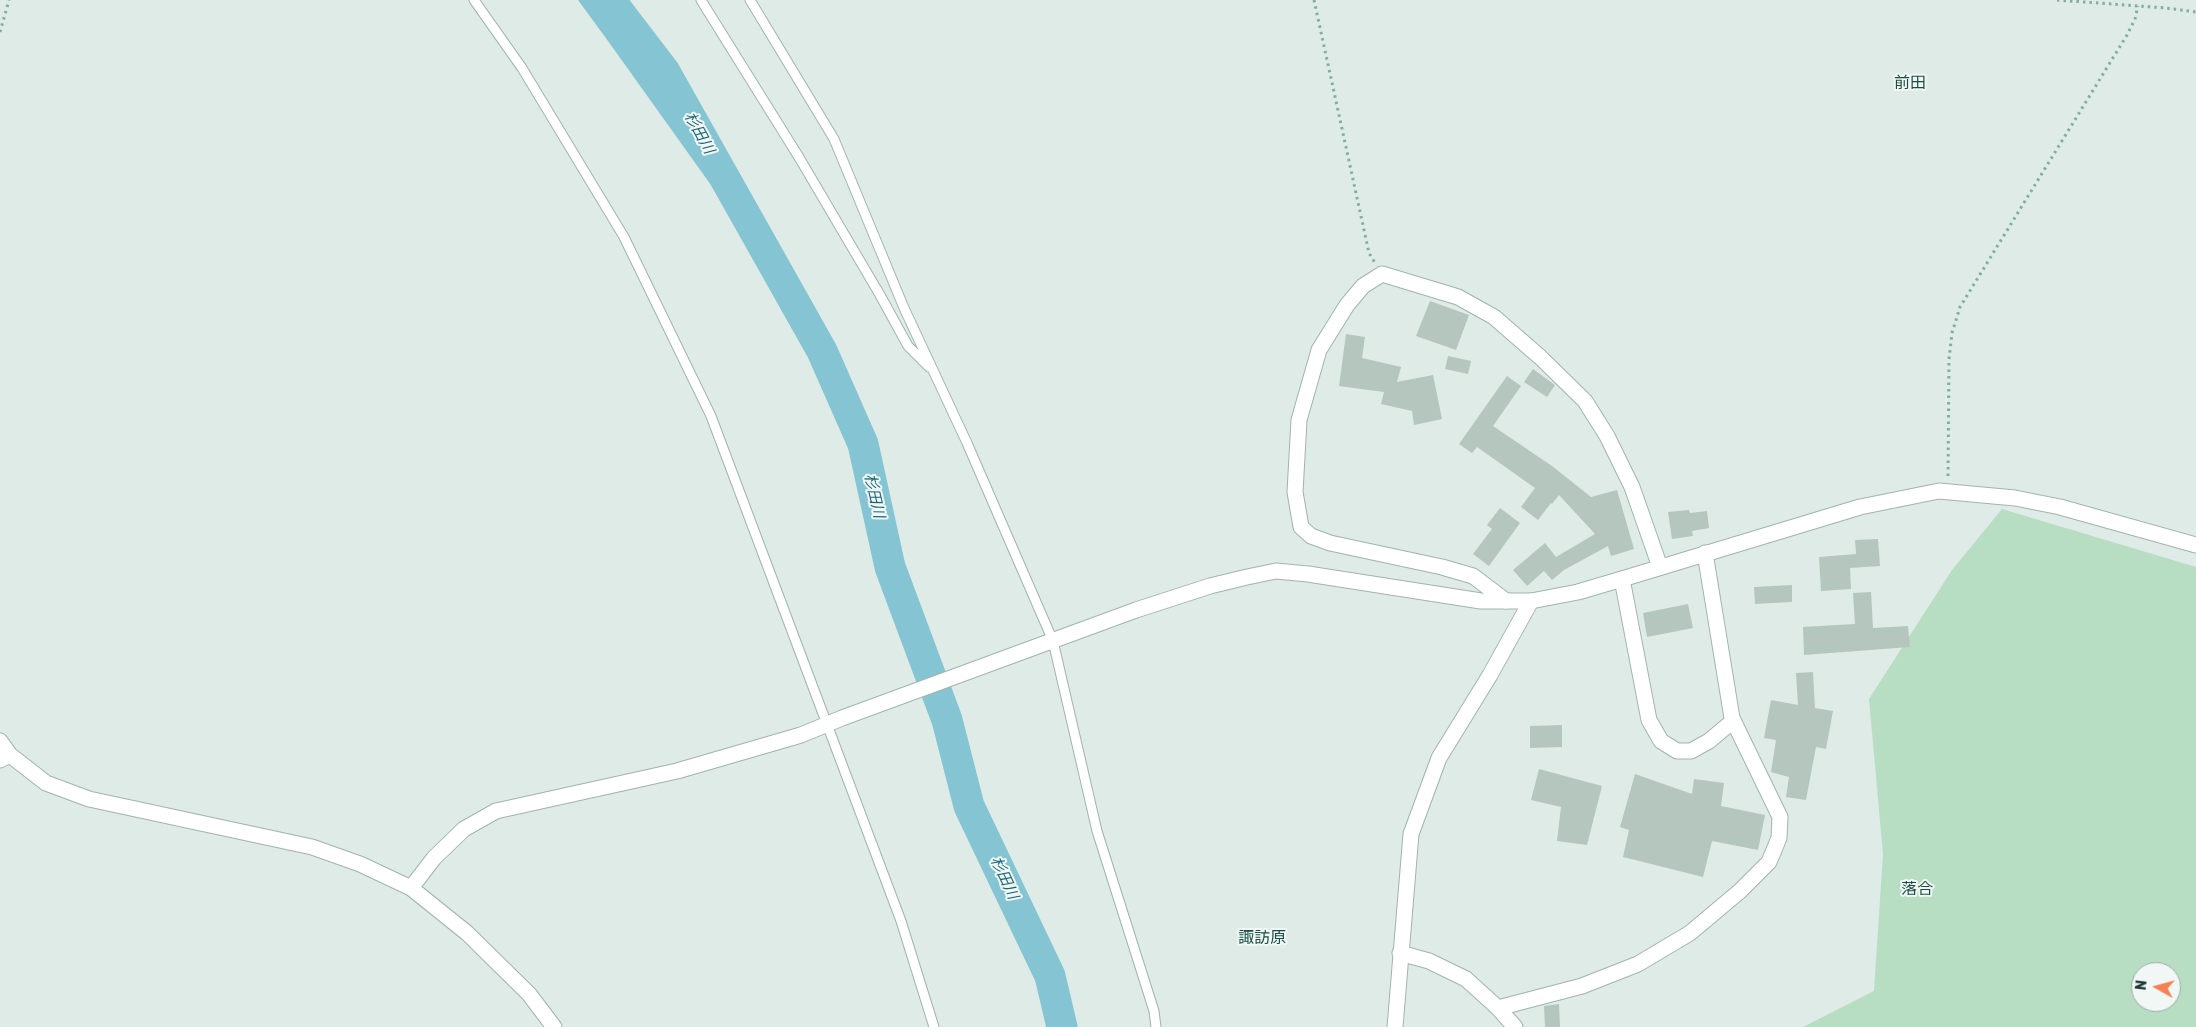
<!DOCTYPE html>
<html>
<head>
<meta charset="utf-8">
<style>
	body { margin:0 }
	#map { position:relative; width:2196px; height:1027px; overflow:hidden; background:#dfebe6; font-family:Rubik,sans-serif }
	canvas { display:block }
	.north { position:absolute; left:2131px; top:962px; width:50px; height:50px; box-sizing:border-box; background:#f0f7f4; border:1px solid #9daca8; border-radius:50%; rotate:277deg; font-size:14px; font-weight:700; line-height:20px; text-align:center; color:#203b35 }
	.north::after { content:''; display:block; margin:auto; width:18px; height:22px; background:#f58053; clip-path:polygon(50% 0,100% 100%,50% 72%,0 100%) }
</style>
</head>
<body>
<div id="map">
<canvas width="2196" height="1027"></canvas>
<div class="north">N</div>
</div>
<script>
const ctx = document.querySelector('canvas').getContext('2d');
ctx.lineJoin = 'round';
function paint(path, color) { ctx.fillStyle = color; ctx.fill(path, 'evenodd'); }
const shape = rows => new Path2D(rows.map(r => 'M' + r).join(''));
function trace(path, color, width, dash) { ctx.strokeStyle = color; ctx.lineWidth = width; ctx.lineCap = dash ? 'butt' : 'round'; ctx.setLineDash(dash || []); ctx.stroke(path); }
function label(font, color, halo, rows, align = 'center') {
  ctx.font = font + ' Rubik,"Noto Sans JP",sans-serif'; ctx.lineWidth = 4; ctx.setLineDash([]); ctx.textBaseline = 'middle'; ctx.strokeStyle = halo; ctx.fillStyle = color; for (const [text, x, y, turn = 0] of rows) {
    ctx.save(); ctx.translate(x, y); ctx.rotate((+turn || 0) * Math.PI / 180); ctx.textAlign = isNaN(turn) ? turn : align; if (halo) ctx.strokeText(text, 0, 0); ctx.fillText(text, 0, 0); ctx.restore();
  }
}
paint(shape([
	[2002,509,2196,567,2196,1027,1803,1027,1874,991,1883,854,1869,699,1952,570],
	[2141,972,2171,972,2171,1002,2141,1002]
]), '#b7ddc3');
paint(shape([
	[578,0,615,0,796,304,608,41]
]), '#85c4d2');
trace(shape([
	[610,0,665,72,822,351,863,444,890,567,947,720,969,806,1050,976,1062,1027]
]), '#85c4d2', 31);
paint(shape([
	[1430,301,1469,315,1456,350,1416,336],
	[1346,334,1365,337,1362,358,1401,367,1397,382,1433,375,1442,419,1414,425,1412,411,1381,404,1384,392,1339,386],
	[1448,356,1471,361,1468,374,1445,369],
	[1533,369,1555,385,1547,397,1524,382],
	[1507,376,1521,386,1493,426,1552,466,1591,497,1617,490,1634,549,1611,556,1608,546,1564,570,1552,580,1544,571,1527,586,1513,570,1545,543,1556,557,1595,534,1559,495,1552,504,1551,503,1538,520,1521,507,1535,488,1477,447,1472,453,1459,444],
	[1500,508,1520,523,1489,566,1473,554,1492,529,1487,525],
	[1689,510,1690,513,1707,511,1709,528,1692,531,1693,536,1672,539,1668,512],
	[1878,539,1880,566,1850,568,1851,589,1821,591,1819,557,1856,554,1855,540],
	[1792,585,1792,602,1755,604,1754,587],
	[1871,592,1873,628,1908,626,1910,647,1804,655,1803,627,1855,624,1853,593],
	[1688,604,1693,628,1647,637,1643,613],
	[1813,672,1815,708,1833,711,1826,749,1816,747,1806,800,1786,797,1789,777,1771,772,1776,740,1764,738,1771,700,1798,705,1796,673],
	[1562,725,1562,747,1530,748,1530,726],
	[1539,769,1602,786,1587,845,1557,841,1561,807,1531,800],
	[1635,774,1692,794,1694,779,1724,783,1721,806,1765,815,1758,850,1712,841,1703,877,1623,857,1629,830,1620,827],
	[1559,1004,1560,1027,1545,1027,1544,1006]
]), '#b5c6bf');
const service = shape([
	[474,0,522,68,624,237,711,416,901,921,934,1027],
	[701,0,800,159,880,295,908,346,929,367],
	[750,0,834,139,904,308,967,443,1053,641,1097,831,1154,1011,1156,1027]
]);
const minor = shape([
	[1622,579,1649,720,1661,741,1677,751,1691,751,1709,741,1733,721],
	[1506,601,1473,576,1442,567,1330,543,1311,536,1301,527,1295,492,1299,420,1319,350,1347,305,1363,286,1382,274,1458,297,1494,317,1540,357,1585,401,1607,436,1632,487,1660,567],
	[0,760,10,755],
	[1400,953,1429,961,1466,979,1498,1008,1515,1027],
	[1498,1008,1582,986,1638,964,1690,933,1740,891,1769,862,1779,838,1780,817,1732,718,1705,553],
	[1395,1027,1411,834,1439,758,1490,675,1531,601]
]);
const tertiary = shape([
	[0,741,10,755,46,783,89,799,312,847,360,864,411,888,467,933,529,994,554,1027],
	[411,888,434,858,464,829,496,811,677,771,801,735,842,718,1136,610,1210,586,1247,577,1276,571,1308,574,1481,601,1531,601,1578,592,1622,579,1860,507,1939,491,2015,498,2060,507,2196,545]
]);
trace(service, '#a2b3ad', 11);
trace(minor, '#a2b3ad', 17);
trace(tertiary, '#a2b3ad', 17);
trace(shape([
	[1314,0,1369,253,1375,263],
	[2057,0,2166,8,2196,12],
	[0,32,9,0],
	[1948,476,1949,359,1952,333,1960,307,2127,35,2135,19,2138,6]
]), '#7fafa2', 3, [2.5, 4]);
trace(service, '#fff', 9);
trace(minor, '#fff', 15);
trace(tertiary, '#fff', 15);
label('italic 15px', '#196578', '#f0f7f4', [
	["杉田川",699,133,61],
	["杉田川",874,496,77],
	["杉田川",1004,878,65]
]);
label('16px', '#1b4e43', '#f0f7f4', [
	["前田",1910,83],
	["落合",1917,889],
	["諏訪原",1262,938]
]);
</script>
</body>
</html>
